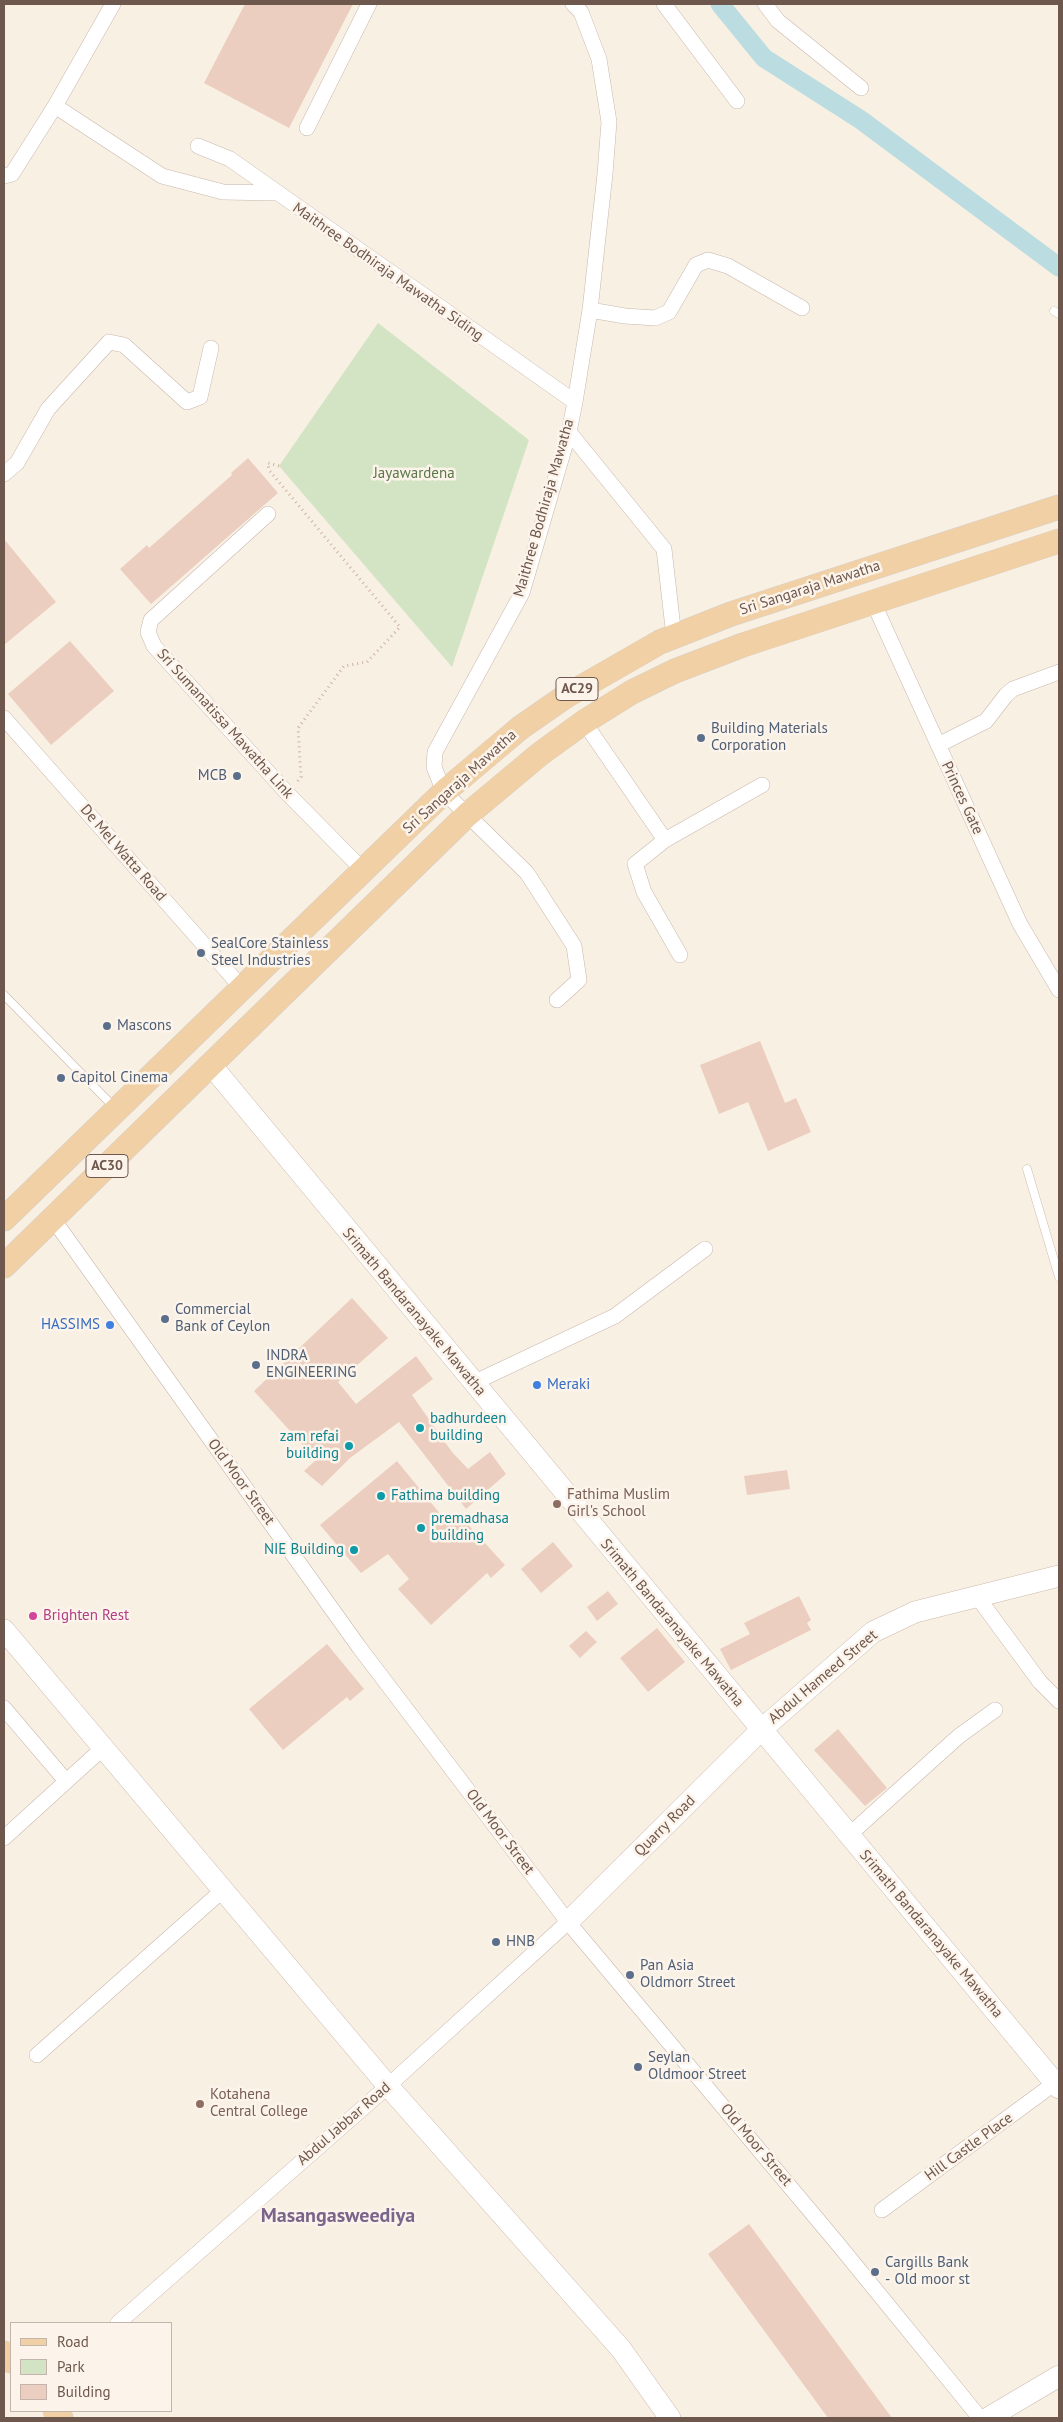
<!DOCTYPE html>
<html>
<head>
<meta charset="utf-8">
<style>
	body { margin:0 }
	#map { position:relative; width:1063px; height:2422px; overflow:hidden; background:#f9f0e4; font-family:"PT Sans",sans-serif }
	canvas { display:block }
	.frame { position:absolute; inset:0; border:5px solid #6e574d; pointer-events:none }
	.legend { position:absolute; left:10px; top:2322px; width:162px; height:90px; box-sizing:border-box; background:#fcf4ea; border:1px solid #c3b5ab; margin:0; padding:6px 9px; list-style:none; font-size:15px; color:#6e574d }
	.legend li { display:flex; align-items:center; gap:10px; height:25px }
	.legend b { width:25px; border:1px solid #c3b5ab }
</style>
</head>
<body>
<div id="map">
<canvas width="1063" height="2422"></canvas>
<div class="frame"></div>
<ul class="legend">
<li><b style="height:6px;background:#f0d0a4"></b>Road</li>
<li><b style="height:14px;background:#d3e4c5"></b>Park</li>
<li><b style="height:14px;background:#ebcebf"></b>Building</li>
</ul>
</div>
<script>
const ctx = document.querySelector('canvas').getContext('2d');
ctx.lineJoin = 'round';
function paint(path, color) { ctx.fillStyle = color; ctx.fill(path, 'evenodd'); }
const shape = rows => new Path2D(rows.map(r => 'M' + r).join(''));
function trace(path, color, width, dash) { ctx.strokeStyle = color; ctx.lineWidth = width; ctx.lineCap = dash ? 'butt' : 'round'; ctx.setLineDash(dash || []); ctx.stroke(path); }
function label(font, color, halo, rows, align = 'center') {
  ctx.font = font + ' "PT Sans",sans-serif'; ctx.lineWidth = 5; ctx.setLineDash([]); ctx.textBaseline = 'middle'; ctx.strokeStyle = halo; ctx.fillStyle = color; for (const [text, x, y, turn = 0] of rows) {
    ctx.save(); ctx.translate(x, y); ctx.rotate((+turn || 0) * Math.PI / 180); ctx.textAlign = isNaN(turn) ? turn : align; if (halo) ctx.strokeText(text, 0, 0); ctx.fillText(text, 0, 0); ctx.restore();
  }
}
paint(shape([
	[378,323,529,440,452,667,279,466]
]), '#d3e4c5');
trace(shape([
	[720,4,764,58,861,120,1059,267]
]), '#bbdce0', 19);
paint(shape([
	[245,4,353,4,289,128,204,83],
	[248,458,278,493,151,604,120,569,147,545,149,548,232,475,231,473],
	[4,539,56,602,4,645],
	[70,641,114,691,51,745,8,694],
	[760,1041,785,1103,796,1098,811,1132,768,1151,748,1102,719,1114,700,1065],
	[352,1298,388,1338,338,1382,356,1404,416,1356,433,1379,412,1395,452,1452,468,1469,490,1452,506,1474,466,1509,399,1422,350,1458,322,1486,304,1471,316,1460,254,1391],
	[397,1461,450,1526,462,1518,505,1565,491,1578,487,1573,431,1625,398,1589,409,1579,388,1554,361,1573,320,1525],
	[787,1470,790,1489,747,1495,744,1476],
	[553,1542,573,1566,541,1593,521,1569],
	[608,1591,618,1604,597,1621,587,1607],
	[799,1596,811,1620,807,1623,811,1630,731,1670,720,1649,750,1634,744,1623],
	[657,1628,685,1662,648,1692,620,1658],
	[586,1631,597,1642,580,1658,569,1646],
	[327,1644,364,1689,350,1701,347,1697,283,1750,249,1709],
	[838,1729,887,1788,865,1806,814,1750],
	[749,2224,892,2418,828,2418,708,2254]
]), '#ebcebf');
const lane = shape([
	[1054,311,1059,314],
	[4,995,115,1108],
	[1027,1169,1059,1277]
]);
const street = shape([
	[664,4,737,101],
	[765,4,778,21,861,88],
	[55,106,162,176,223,192,275,193],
	[307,128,369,4],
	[198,146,230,159,575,402],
	[4,176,12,174,55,106,113,4],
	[590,310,625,316,655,318,669,312,696,265,708,260,728,266,802,308],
	[569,432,664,549,674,637],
	[4,474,17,463,48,409,109,342,124,345,187,402,200,397,211,348],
	[268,514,151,620,148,632,154,646,287,793,364,871],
	[873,602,1020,924,1059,990],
	[4,718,242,988],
	[584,722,665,840],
	[938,745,986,721,1006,695,1013,689,1059,672],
	[680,955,644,892,635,864,665,840,762,785],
	[557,1000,579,980,574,946,527,873,444,792,434,767,435,752,522,593,569,432,575,402,590,310,605,174,609,122,599,59,581,12,573,4],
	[53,1219,359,1647,568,1922,838,2244,980,2418],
	[473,1383,615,1316,705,1249],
	[976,1595,1040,1682,1059,1701],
	[4,1708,66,1781],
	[849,1835,959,1736,995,1710],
	[4,1838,103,1748],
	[37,2055,223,1890],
	[882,2210,1055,2083],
	[118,2323,388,2086,568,1922]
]);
const secondary = shape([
	[211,1065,1059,2088],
	[4,1630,388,2086,621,2349,670,2418],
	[568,1922,761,1730,873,1632,915,1612,1059,1576],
	[988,2418,1059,2376]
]);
const primary = shape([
	[4,1219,444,792,520,728,566,696,660,642,731,614,1059,507],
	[4,1266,467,815,540,754,584,722,632,692,675,671,743,645,1059,541],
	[4,2353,11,2361],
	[55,2411,61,2418]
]);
trace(lane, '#c8b7ac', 9);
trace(street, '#c8b7ac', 16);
trace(secondary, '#cdb9ad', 22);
trace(primary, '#d6d0cd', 25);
trace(shape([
	[279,466,268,463,269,470,400,627,367,662,344,666,298,728,301,777,297,782]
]), '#cfb2a3', 3, [1, 4]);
trace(lane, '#fff', 8);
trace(street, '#fff', 15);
trace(secondary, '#fff', 21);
trace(primary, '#f0d0a4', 24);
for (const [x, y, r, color] of [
	[701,738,5,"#5c6f8a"],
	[237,776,5,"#5c6f8a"],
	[201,953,5,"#5c6f8a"],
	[107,1026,5,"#5c6f8a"],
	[61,1078,5,"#5c6f8a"],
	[165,1319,5,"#5c6f8a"],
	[110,1325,5,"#3f7fe0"],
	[256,1365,5,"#5c6f8a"],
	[537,1385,5,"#3f7fe0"],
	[420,1428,5,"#0f9aa8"],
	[349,1446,5,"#0f9aa8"],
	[381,1496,5,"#0f9aa8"],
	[557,1504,5,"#8d6e63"],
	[421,1528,5,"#0f9aa8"],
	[354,1550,5,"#0f9aa8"],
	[33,1616,5,"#d1479c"],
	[496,1942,5,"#5c6f8a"],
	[630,1975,5,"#5c6f8a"],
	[638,2067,5,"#5c6f8a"],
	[200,2104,5,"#8d6e63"],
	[875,2272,5,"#5c6f8a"]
]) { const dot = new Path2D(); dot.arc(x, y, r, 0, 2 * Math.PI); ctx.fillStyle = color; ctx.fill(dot); trace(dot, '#fcf4ea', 2); }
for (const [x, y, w] of [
	[577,689,42],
	[107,1166,42]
]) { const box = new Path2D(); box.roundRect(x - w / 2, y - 11.5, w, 23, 4); ctx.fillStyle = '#fcf4ea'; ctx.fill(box); trace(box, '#6e574d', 1); }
label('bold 14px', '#6e574d', null, [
	["AC29",577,689],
	["AC30",107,1166]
]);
label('15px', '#6e574d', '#fcf4ea', [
	["Maithree Bodhiraja Mawatha Siding",388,272,35],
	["Maithree Bodhiraja Mawatha",544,508,-74],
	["Sri Sangaraja Mawatha",810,588,-18],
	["Sri Sumanatissa Mawatha Link",225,724,48],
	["Sri Sangaraja Mawatha",460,782,-42],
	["Princes Gate",962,798,65],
	["De Mel Watta Road",123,853,49],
	["Srimath Bandaranayake Mawatha",414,1312,50],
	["Old Moor Street",241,1482,54],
	["Srimath Bandaranayake Mawatha",672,1623,50],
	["Abdul Hameed Street",823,1677,-40],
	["Quarry Road",665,1826,-45],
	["Old Moor Street",500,1832,53],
	["Srimath Bandaranayake Mawatha",931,1934,50],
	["Abdul Jabbar Road",344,2124,-41],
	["Old Moor Street",756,2145,50],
	["Hill Castle Place",969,2147,-36]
]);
label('15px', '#5a784a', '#fcf4ea', [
	["Jayawardena",414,474]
]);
label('15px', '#4e5e75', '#fcf4ea', [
	["Building Materials",711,729],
	["Corporation",711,746],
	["MCB",227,776,"right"],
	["SealCore Stainless",211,944],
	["Steel Industries",211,961],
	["Mascons",117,1026],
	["Capitol Cinema",71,1078],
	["Commercial",175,1310],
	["Bank of Ceylon",175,1327],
	["INDRA",266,1356],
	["ENGINEERING",266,1373],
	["HNB",506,1942],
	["Pan Asia",640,1966],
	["Oldmorr Street",640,1983],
	["Seylan",648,2058],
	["Oldmoor Street",648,2075],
	["Cargills Bank",885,2263],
	["- Old moor st",885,2280]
], 'left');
label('15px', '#366cbe', '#fcf4ea', [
	["HASSIMS",100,1325],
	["Meraki",547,1385,"left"]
], 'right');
label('15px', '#0d838f', '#fcf4ea', [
	["badhurdeen",430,1419],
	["building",430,1436],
	["zam refai",339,1437,"right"],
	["building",339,1454,"right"],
	["Fathima building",391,1496],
	["premadhasa",431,1519],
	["building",431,1536],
	["NIE Building",344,1550,"right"]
], 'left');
label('15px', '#785e54', '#fcf4ea', [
	["Fathima Muslim",567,1495],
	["Girl's School",567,1512],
	["Kotahena",210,2095],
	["Central College",210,2112]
], 'left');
label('15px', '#b23c85', '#fcf4ea', [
	["Brighten Rest",43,1616]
], 'left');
label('bold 20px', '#7b658b', '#fcf4ea', [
	["Masangasweediya",338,2216]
]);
</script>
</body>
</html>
